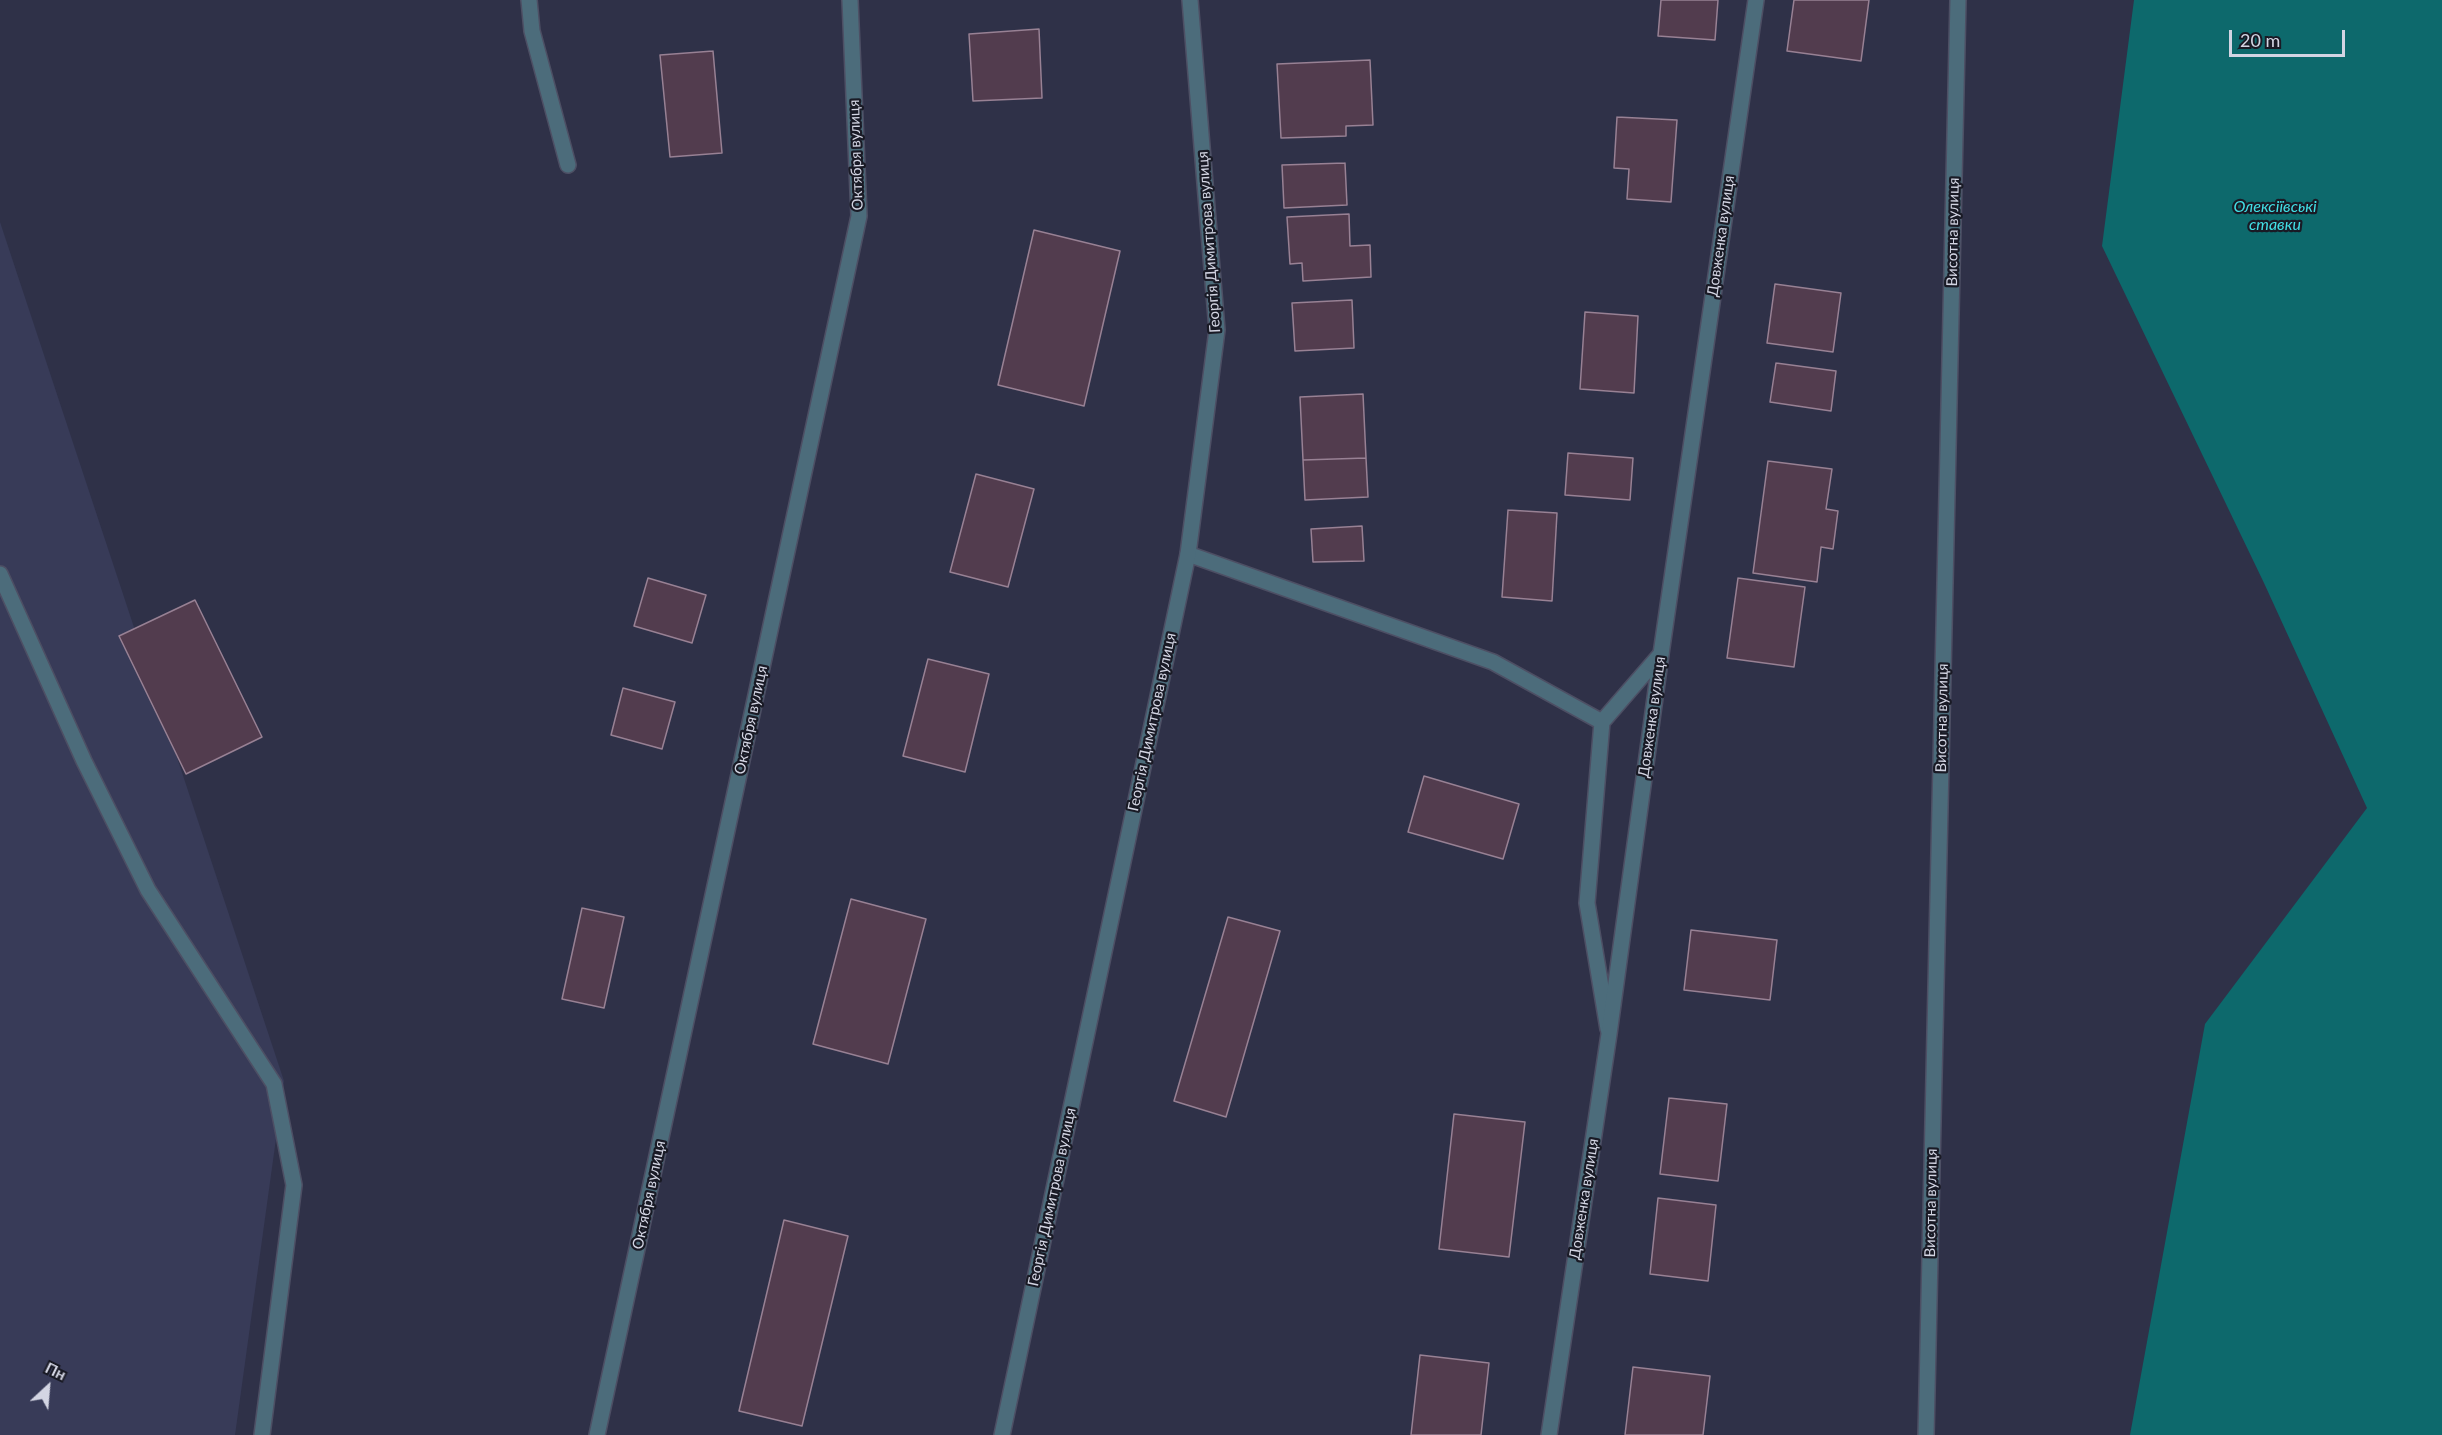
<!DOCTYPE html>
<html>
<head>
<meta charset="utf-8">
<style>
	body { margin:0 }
	#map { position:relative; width:2442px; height:1435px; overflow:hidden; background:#2f3148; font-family:Lato,sans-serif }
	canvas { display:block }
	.north { position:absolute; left:18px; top:1357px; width:60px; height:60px; -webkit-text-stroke:4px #191a25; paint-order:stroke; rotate:26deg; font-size:16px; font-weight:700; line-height:24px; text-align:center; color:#d3d5e3 }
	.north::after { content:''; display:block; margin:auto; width:21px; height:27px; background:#d3d5e3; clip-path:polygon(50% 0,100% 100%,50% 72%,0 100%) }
	.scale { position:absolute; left:2229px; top:30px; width:116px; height:27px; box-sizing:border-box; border:3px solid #d3d5e3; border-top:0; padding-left:8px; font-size:18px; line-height:21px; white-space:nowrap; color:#d3d5e3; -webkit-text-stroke:4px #191a25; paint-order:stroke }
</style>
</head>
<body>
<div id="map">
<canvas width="2442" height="1435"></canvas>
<div class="north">Пн</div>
<div class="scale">20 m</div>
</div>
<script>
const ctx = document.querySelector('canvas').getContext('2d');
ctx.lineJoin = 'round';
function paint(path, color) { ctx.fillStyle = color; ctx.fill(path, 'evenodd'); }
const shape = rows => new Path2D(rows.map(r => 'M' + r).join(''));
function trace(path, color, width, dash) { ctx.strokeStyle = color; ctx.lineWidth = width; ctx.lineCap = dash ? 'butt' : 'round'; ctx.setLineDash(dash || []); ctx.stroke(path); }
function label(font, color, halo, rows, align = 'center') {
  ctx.font = font + ' Lato,sans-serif'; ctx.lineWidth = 4.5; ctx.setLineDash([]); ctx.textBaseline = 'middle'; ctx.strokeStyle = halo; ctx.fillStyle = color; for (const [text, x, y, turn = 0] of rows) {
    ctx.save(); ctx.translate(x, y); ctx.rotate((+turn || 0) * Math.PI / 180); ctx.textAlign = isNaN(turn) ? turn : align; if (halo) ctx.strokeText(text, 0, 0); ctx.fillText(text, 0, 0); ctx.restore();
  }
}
paint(shape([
	[0,222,284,1081,235,1435,0,1435]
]), '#383b58');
paint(shape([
	[2134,0,2442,0,2442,1435,2130,1435,2205,1024,2367,808,2264,583,2102,246]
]), '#0d696c');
const building = shape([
	[1661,0,1718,0,1715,40,1658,36,1661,0],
	[1794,0,1869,0,1861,61,1787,51,1794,0],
	[1039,29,1042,98,973,101,969,34,1039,29],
	[713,51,722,153,670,157,660,55,713,51],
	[1370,60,1373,125,1346,126,1346,136,1281,138,1277,64,1370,60],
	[1617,117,1677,120,1671,202,1627,199,1629,169,1614,168,1617,117],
	[1345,163,1347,205,1284,208,1282,165,1345,163],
	[1349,214,1350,246,1370,245,1371,277,1303,281,1302,263,1290,264,1287,217,1349,214],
	[1034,230,1120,251,1084,406,998,385,1034,230],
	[1775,284,1841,293,1833,352,1767,343,1775,284],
	[1352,300,1354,348,1295,351,1292,303,1352,300],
	[1585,312,1638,316,1634,393,1580,389,1585,312],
	[1776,363,1836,371,1831,411,1770,402,1776,363],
	[1363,394,1366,458,1303,460,1300,397,1363,394],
	[1568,453,1633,458,1630,500,1565,495,1568,453],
	[1366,458,1368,497,1305,500,1303,460,1366,458],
	[1768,461,1832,469,1826,509,1838,511,1833,549,1821,547,1817,582,1753,573,1768,461],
	[976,474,1034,489,1008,587,950,572,976,474],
	[1508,510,1557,513,1552,601,1502,597,1508,510],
	[1362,526,1364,561,1313,562,1311,529,1362,526],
	[648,578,706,595,692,643,634,626,648,578],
	[1738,578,1805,587,1794,667,1727,658,1738,578],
	[195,600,262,737,186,774,119,636,195,600],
	[928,659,989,674,965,772,903,756,928,659],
	[623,688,675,702,662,749,611,735,623,688],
	[1424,776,1519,804,1503,859,1408,832,1424,776],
	[851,899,926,919,888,1064,813,1044,851,899],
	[582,908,624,917,604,1008,562,999,582,908],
	[1228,917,1280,931,1226,1117,1174,1101,1228,917],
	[1691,930,1777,940,1770,1000,1684,990,1691,930],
	[1669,1098,1727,1104,1718,1181,1660,1174,1669,1098],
	[1454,1114,1525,1122,1509,1257,1439,1249,1454,1114],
	[1658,1198,1716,1205,1708,1281,1650,1274,1658,1198],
	[784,1220,848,1236,802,1426,739,1411,784,1220],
	[1420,1355,1489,1363,1481,1435,1411,1435,1420,1355],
	[1633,1367,1710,1376,1703,1435,1625,1435,1633,1367]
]);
paint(building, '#523c4e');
trace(building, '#988194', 1.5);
const service = shape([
	[529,0,532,31,568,165],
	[1188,554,1493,662,1602,722,1661,654],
	[0,574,84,761,148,890,274,1084,294,1185,262,1435],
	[1602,722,1587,903,1608,1029]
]);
const minor = shape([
	[1002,1435,1188,554,1217,330,1190,0],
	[1549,1435,1609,1034,1661,654,1756,0],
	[1926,1435,1958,0]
]);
const tertiary = shape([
	[597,1435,859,216,850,0]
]);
trace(service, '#4d4f64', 18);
trace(minor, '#4d4f64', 18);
trace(tertiary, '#4d4f64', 18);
trace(service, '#4c6c7b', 15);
trace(minor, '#4c6c7b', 15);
trace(tertiary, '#4c6c7b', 15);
label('15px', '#d3d5e3', '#191a25', [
	["Октября вулиця",856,155,-92],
	["Висотна вулиця",1953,232,-89],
	["Довженка вулиця",1721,236,-82],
	["Георгія Димитрова вулиця",1209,242,-94],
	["Довженка вулиця",1652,717,-82],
	["Висотна вулиця",1942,718,-89],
	["Октября вулиця",751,720,-78],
	["Георгія Димитрова вулиця",1152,722,-78],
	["Октября вулиця",649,1195,-78],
	["Георгія Димитрова вулиця",1052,1197,-78],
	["Довженка вулиця",1584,1199,-81],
	["Висотна вулиця",1931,1203,-89]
]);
label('italic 16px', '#42e0e6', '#191a25', [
	["Олексіївські",2275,207],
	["ставки",2275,225]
]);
</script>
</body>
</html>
